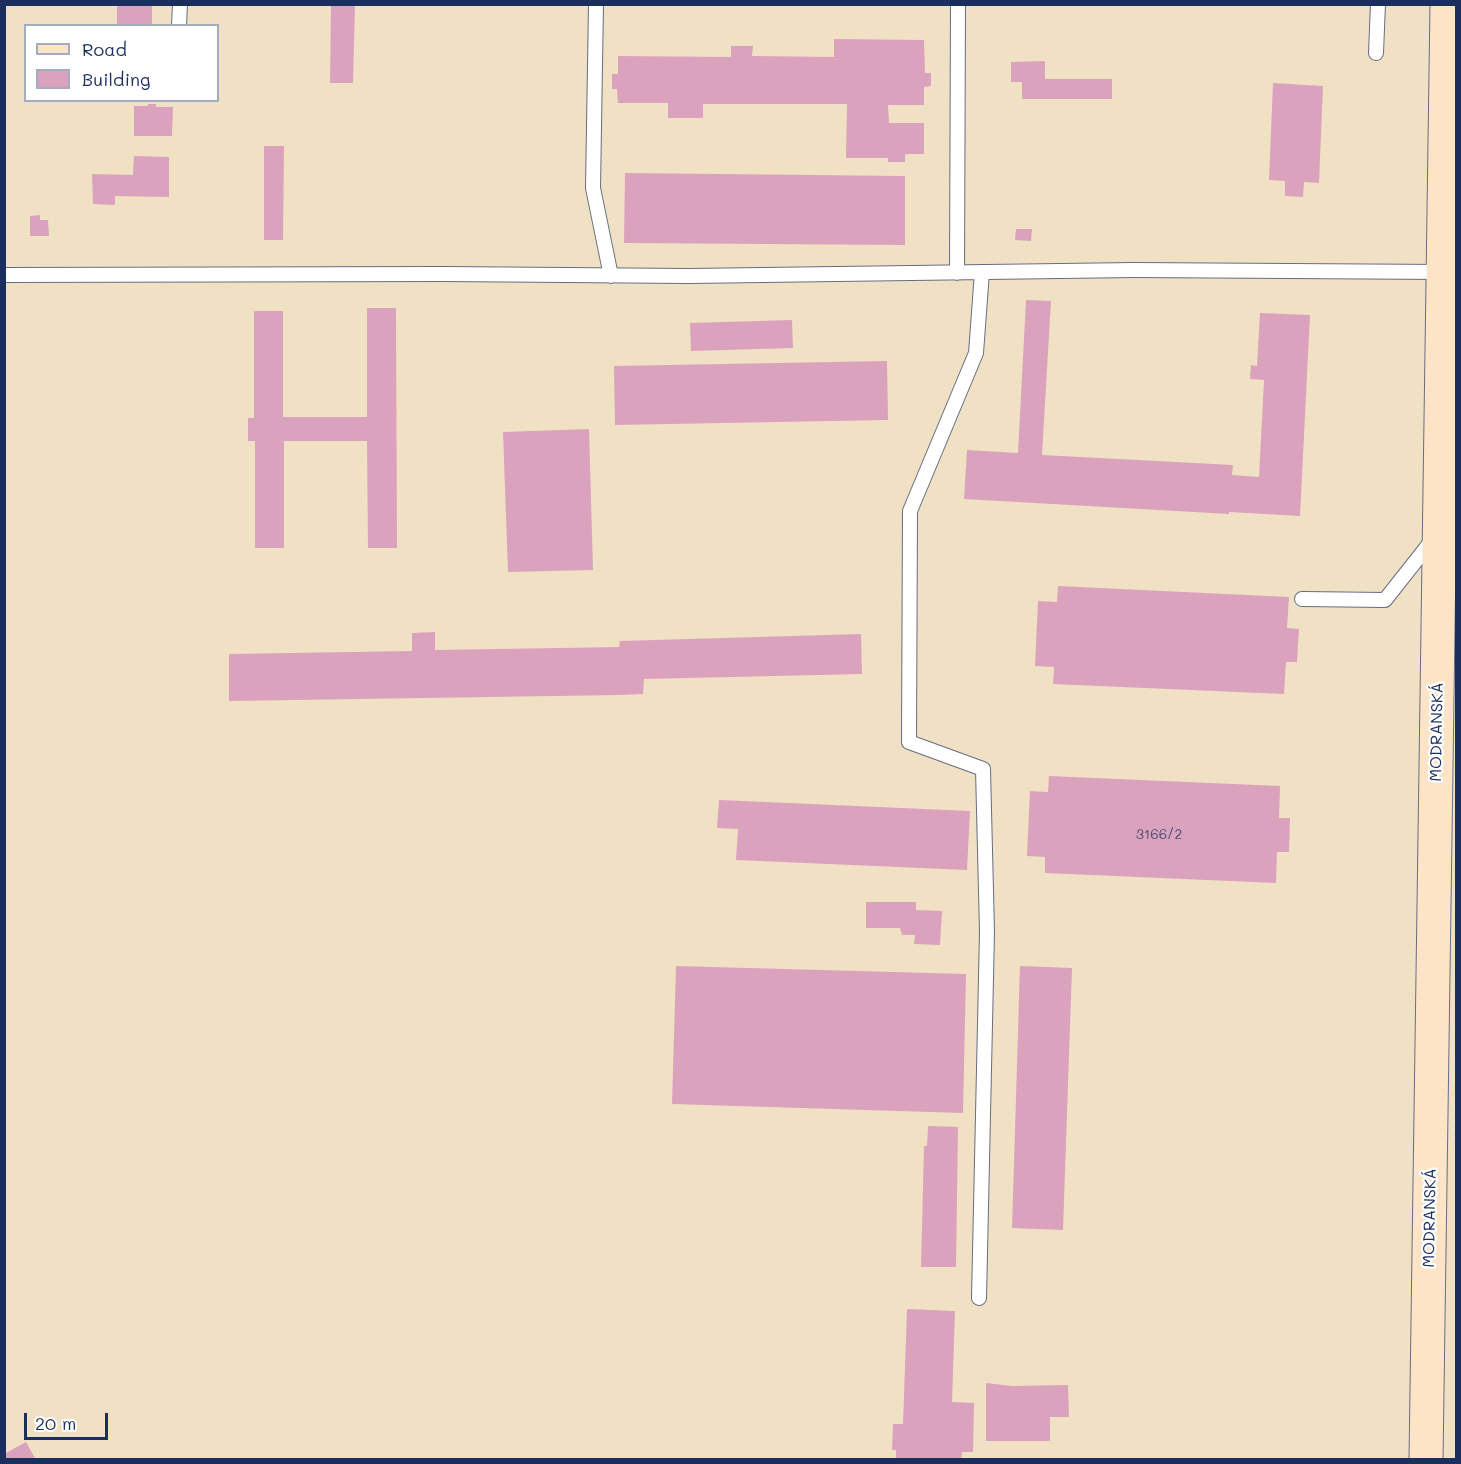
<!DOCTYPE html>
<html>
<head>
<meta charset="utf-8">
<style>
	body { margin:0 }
	#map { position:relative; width:1461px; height:1464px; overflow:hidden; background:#f1e1c4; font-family:Mali,sans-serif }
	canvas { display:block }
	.frame { position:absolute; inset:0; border:6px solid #1b2f5e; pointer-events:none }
	.legend { position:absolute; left:24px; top:24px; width:195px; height:78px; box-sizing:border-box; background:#fff; border:2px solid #a4acbf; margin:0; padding:8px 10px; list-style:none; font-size:18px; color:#1b2f5e }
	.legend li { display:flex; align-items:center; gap:12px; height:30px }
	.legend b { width:30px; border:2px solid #a4acbf }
	.scale { position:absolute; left:24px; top:1413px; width:84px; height:27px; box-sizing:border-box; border:3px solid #1b2f5e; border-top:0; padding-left:8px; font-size:18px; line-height:21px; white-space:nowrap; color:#1b2f5e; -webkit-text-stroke:4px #fff; paint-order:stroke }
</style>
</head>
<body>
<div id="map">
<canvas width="1461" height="1464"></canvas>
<div class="frame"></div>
<ul class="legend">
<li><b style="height:8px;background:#fee4c6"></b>Road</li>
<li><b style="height:16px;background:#dba2bd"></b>Building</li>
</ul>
<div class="scale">20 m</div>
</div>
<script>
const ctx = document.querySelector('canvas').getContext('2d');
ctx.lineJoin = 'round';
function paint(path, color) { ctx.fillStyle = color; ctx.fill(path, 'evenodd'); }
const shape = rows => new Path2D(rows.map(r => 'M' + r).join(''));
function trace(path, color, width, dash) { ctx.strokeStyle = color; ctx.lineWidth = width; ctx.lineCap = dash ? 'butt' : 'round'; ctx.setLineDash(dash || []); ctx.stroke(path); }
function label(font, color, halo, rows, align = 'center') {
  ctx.font = font + ' Mali,sans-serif'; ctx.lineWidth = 4.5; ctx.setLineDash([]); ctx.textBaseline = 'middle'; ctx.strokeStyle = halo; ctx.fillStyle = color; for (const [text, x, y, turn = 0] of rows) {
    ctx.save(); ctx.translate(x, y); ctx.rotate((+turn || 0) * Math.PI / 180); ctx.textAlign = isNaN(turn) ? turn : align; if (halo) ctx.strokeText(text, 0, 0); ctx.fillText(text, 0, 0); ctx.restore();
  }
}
paint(shape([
	[117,4,152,4,152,26,117,26],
	[331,4,355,4,353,83,330,83],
	[834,39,924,40,925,73,931,73,931,86,924,87,924,105,888,105,889,123,924,123,924,154,905,154,905,162,888,162,888,158,846,158,847,104,703,104,703,118,668,118,668,103,618,103,617,89,612,89,612,74,618,74,618,56,731,57,731,46,753,46,752,56,834,57],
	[1045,61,1045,79,1112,79,1112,99,1022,99,1022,82,1011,82,1011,62],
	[1273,83,1323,86,1319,183,1304,182,1303,197,1285,196,1285,181,1269,180],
	[148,104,156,104,156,107,173,107,172,136,134,136,134,106,148,106],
	[264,146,284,146,283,240,264,240],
	[134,156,169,157,169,197,115,196,115,205,93,204,92,174,133,175],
	[625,173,905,176,905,245,624,243],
	[40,215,40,220,48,220,49,236,30,236,30,216],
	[1016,229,1032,229,1031,241,1015,240],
	[1026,300,1051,301,1042,455,1233,465,1232,475,1259,477,1264,380,1250,379,1251,365,1257,366,1260,313,1310,315,1300,516,1229,512,1229,514,964,499,967,450,1018,453],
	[367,308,396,308,397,548,368,548,367,441,284,441,284,548,255,548,255,441,248,441,248,418,254,418,254,311,283,311,283,417,367,417],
	[792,320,793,348,691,351,690,323],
	[887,361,888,420,615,425,614,366],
	[589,429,593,570,508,572,503,432],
	[1058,586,1289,597,1287,628,1299,629,1297,662,1286,662,1284,694,1053,684,1054,667,1035,666,1038,601,1057,602],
	[435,632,435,650,619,647,620,641,861,634,862,674,644,679,643,694,620,695,229,701,229,654,412,651,412,633],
	[1049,776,1280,786,1279,818,1290,818,1289,852,1277,852,1276,883,1045,873,1045,857,1027,856,1030,791,1048,792],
	[719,800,970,811,967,870,736,860,738,829,717,828],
	[866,902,916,902,916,910,942,911,940,945,914,944,915,935,902,935,900,928,866,928],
	[676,966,966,974,963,1113,672,1104],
	[1020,966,1072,968,1063,1230,1012,1228],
	[928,1126,958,1127,956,1267,921,1267,924,1146,927,1146],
	[907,1309,955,1311,952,1402,974,1403,973,1452,962,1452,961,1460,896,1460,896,1450,892,1450,893,1424,903,1424],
	[986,1383,1012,1386,1068,1385,1069,1417,1050,1417,1050,1441,986,1441],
	[26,1442,36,1460,4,1460,4,1454]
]), '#dba2bd');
const service = shape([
	[596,4,593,188,611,276],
	[179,26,180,4],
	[1376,53,1378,4],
	[957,273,958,4],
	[4,275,443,274,689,276,1134,270,1445,272],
	[1302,599,1385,600,1456,510],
	[979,1298,987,932,983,769,909,742,910,511,976,353,982,272]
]);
const secondary = shape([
	[1426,1460,1447,4]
]);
trace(service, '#666d82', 16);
trace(secondary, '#666d82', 35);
trace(service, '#fff', 14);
trace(secondary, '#fee4c6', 33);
label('14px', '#4b4c76', null, [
	["3166/2",1159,835]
]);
label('16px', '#1b2f5e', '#fff', [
	["MODRANSKÁ",1437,732,-89],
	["MODRANSKÁ",1430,1218,-89]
]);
</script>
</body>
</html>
